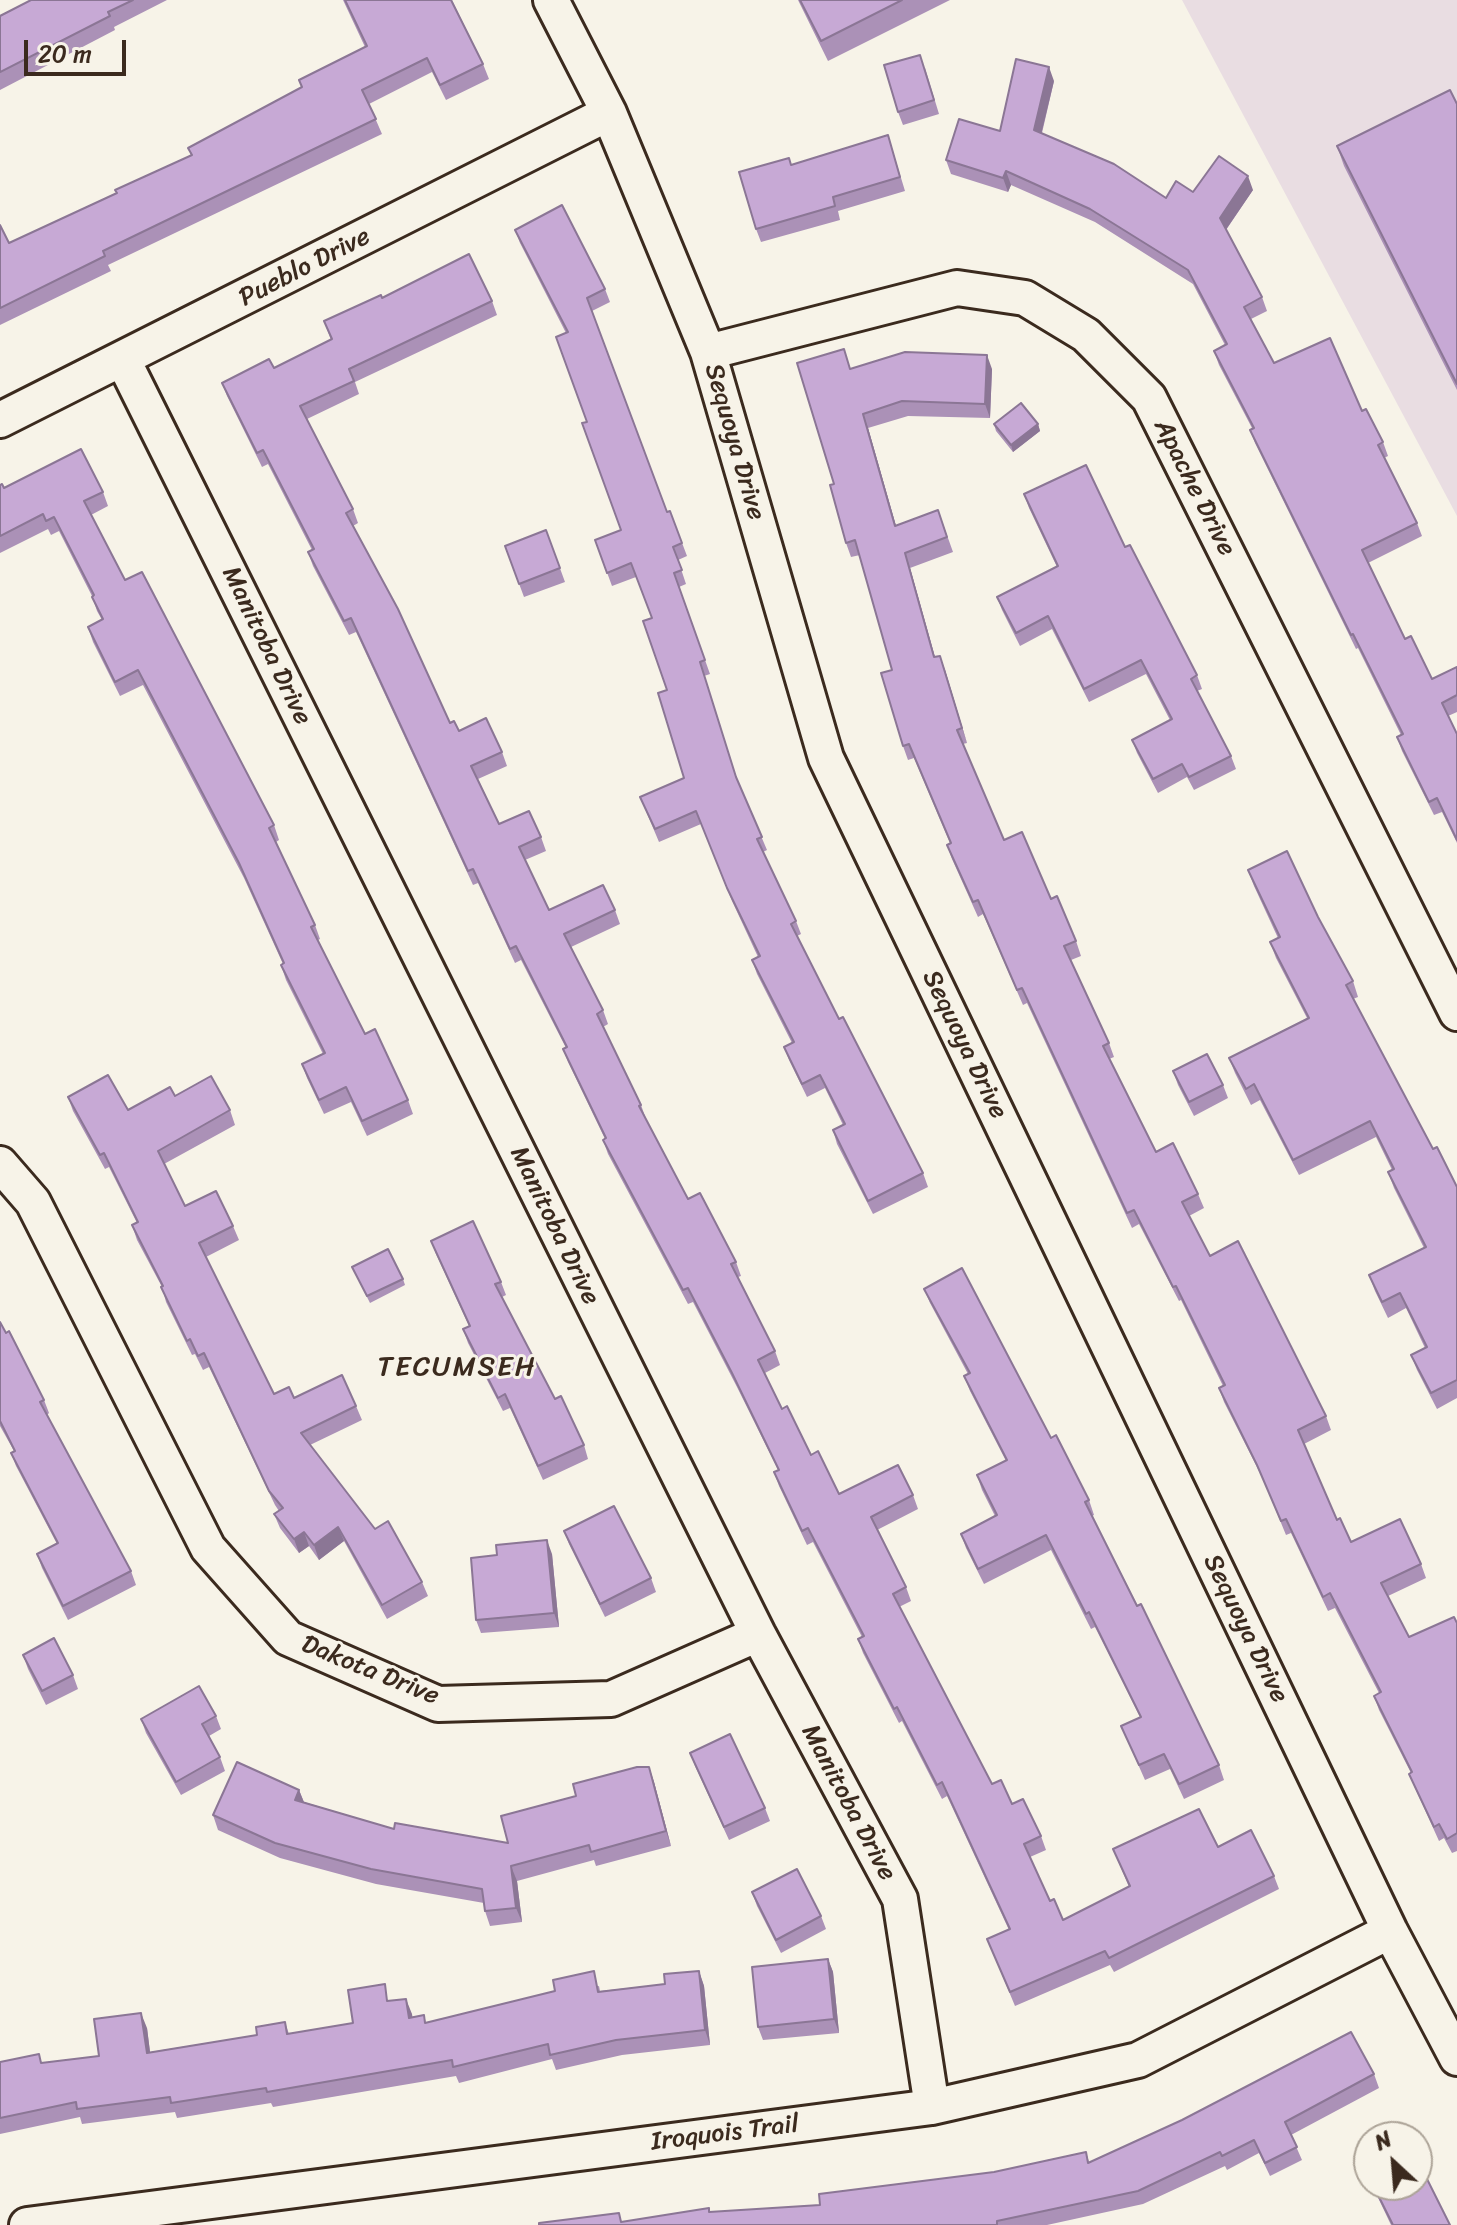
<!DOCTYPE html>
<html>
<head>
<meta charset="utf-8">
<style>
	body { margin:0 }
	#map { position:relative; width:1457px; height:2225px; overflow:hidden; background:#f7f3e8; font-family:Sriracha,sans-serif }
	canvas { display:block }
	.north { position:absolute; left:1353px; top:2121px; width:80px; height:80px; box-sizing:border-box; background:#f7f3e8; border:2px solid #aca397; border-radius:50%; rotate:334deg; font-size:22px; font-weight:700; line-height:32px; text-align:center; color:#3b2a1e }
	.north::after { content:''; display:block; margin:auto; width:28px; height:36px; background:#3b2a1e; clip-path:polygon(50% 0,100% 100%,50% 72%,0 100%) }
	.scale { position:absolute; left:24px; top:40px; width:102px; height:36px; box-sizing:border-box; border:4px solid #3b2a1e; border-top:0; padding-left:10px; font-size:24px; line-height:28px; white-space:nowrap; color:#3b2a1e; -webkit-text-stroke:6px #f7f3e8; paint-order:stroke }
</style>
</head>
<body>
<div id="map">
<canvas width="1457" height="2225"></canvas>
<div class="north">N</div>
<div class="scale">20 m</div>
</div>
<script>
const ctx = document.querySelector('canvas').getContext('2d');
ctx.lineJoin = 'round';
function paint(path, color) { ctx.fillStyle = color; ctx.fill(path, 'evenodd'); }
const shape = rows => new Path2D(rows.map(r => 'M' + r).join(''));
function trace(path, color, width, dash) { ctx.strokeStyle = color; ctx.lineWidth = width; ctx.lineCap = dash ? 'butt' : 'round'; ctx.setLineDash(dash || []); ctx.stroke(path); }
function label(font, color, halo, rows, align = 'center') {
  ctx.font = font + ' Sriracha,sans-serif'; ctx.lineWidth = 6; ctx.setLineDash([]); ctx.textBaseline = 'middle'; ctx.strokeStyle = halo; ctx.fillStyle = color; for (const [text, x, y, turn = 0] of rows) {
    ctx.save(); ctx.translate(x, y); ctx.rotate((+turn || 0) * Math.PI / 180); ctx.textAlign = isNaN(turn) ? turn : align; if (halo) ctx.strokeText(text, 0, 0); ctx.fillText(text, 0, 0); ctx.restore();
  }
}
paint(shape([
	[1182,0,1457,0,1457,516]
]), '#e9dde2');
const street = shape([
	[551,0,609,113,708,352,826,758,1390,1931,1457,2058],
	[708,352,957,288,1025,298,1086,335,1149,398,1457,1013],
	[123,360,758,1634,900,1899,932,2107],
	[0,420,609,113],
	[0,1164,33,1202,208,1548,288,1638,438,1704,611,1699,758,1634],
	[27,2225,932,2107,1138,2060,1390,1931]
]);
trace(street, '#3b2a1e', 40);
trace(street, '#f7f3e8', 34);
paint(shape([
	[31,0,167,0,114,27,115,30,0,90,0,16],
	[343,0,452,0,483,64,489,79,446,100,432,72,369,104,382,134,108,265,111,271,0,325,0,225,9,243,116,193,191,155,188,148,302,87,299,80,365,47],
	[798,0,950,0,828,61],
	[925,68,939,114,903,125,898,112],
	[1054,81,1042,133,1166,198,1193,192,1253,190,1226,230,1262,297,1267,311,1251,319,1274,363,1362,411,1383,442,1388,456,1384,458,1417,523,1422,536,1368,563,1405,639,1432,679,1457,667,1457,712,1448,716,1457,734,1457,843,1442,812,1434,815,1402,751,1397,737,1401,735,1358,648,1356,649,1255,443,1250,430,1252,428,1219,365,1214,351,1225,345,1193,284,1095,222,1011,185,1008,192,951,174,946,160,1000,131],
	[1457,104,1457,390,1344,166,1337,146],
	[888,135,905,191,838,211,840,220,761,242,756,229,791,165],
	[515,230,605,289,610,302,592,311,667,512,670,511,687,556,678,560,686,584,679,587,710,674,704,676,738,782,767,850,763,852,796,921,801,934,797,936,839,1019,923,1173,928,1187,873,1214,837,1144,833,1130,843,1125,825,1088,807,1097,789,1060,784,1047,792,1043,757,974,752,960,758,957,732,901,701,824,659,842,640,797,684,778,652,618,636,577,612,586,595,540,621,530,566,333,520,243],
	[382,298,492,301,497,315,355,382,359,394,307,419,353,509,358,523,353,526,450,723,459,731,502,752,507,766,478,779,499,824,541,837,546,851,525,860,549,910,615,910,620,924,571,947,603,1010,608,1024,603,1027,641,1105,646,1119,688,1199,736,1262,741,1276,738,1277,775,1351,780,1365,765,1373,782,1409,811,1455,839,1494,913,1495,918,1509,877,1530,906,1587,911,1601,899,1607,992,1784,1041,1836,1046,1850,1030,1857,1050,1901,1063,1920,1129,1887,1113,1849,1218,1847,1274,1876,1279,1889,1114,1972,1110,1965,1015,2006,987,1939,1009,1930,947,1796,942,1799,902,1721,899,1723,863,1653,858,1639,862,1637,813,1542,807,1545,779,1486,774,1472,778,1470,737,1387,693,1302,688,1304,608,1154,603,1140,605,1139,568,1062,563,1049,566,1048,521,960,515,963,478,883,473,885,356,632,349,635,313,566,308,552,312,550,268,464,262,467,227,396,222,383,274,368,331,340,324,321],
	[851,369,992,369,990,418,908,416,868,428,896,526,938,510,953,552,910,568,935,657,945,670,967,743,963,744,1004,840,1051,899,1076,941,1081,956,1071,960,1109,1043,1114,1057,1109,1059,1156,1152,1198,1194,1204,1208,1189,1216,1210,1256,1326,1416,1331,1430,1304,1444,1337,1520,1351,1542,1421,1564,1426,1578,1388,1596,1409,1637,1457,1623,1457,1851,1452,1853,1444,1838,1439,1841,1415,1788,1409,1774,1411,1773,1379,1710,1374,1696,1379,1693,1335,1608,1328,1611,1291,1533,1286,1535,1263,1479,1224,1402,1219,1388,1223,1386,1181,1300,1179,1301,1139,1224,1132,1228,1027,1003,1023,1005,983,914,978,917,952,859,947,845,950,843,914,758,908,760,903,746,892,670,860,555,851,557,846,543,834,484],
	[994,424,1038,424,1040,431,1013,452,996,431],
	[0,485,4,488,103,492,108,506,91,515,125,580,274,825,279,840,276,842,315,925,320,939,318,940,365,1034,408,1100,413,1114,367,1136,351,1102,324,1114,307,1078,302,1064,323,1054,286,980,281,965,283,964,244,878,143,685,120,696,93,642,88,627,102,620,97,611,92,596,59,531,51,535,48,529,0,553],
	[1024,494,1125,547,1197,675,1202,689,1197,691,1231,756,1236,769,1194,790,1187,777,1158,793,1137,753,1132,740,1170,720,1146,674,1089,702,1052,629,1020,646,1002,610,997,597,1057,567,1029,508],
	[546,530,565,582,524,597,505,546],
	[1248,870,1318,917,1353,981,1358,997,1353,999,1433,1149,1457,1187,1457,1398,1437,1409,1417,1370,1411,1355,1425,1348,1406,1308,1388,1318,1375,1291,1369,1275,1424,1248,1394,1188,1388,1172,1392,1170,1376,1137,1299,1175,1260,1100,1251,1105,1235,1073,1229,1058,1307,1018,1276,958,1270,942,1278,938,1254,886],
	[1173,1071,1223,1085,1228,1098,1194,1116,1178,1085],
	[175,1096,230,1110,235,1125,164,1164,185,1206,233,1226,239,1240,206,1257,274,1394,294,1398,356,1406,362,1420,310,1445,375,1529,422,1582,428,1596,387,1619,344,1541,319,1560,309,1546,299,1553,280,1528,274,1514,279,1511,275,1505,209,1367,203,1370,195,1354,192,1355,166,1302,162,1287,137,1240,132,1225,137,1223,109,1167,105,1169,73,1111,68,1097,128,1110],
	[431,1241,501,1282,506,1295,502,1297,555,1399,584,1445,588,1459,543,1480,510,1408,503,1411,468,1343,463,1329,469,1326,436,1254],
	[352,1267,403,1279,405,1285,370,1303],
	[924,1289,1051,1438,1089,1500,1094,1515,1092,1516,1219,1765,1224,1780,1184,1799,1170,1769,1145,1780,1121,1726,1140,1717,1095,1627,1091,1629,1051,1550,984,1584,966,1548,961,1534,995,1516,982,1490,977,1475,1006,1461,970,1391,964,1376,968,1374,930,1303],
	[0,1322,44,1400,49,1413,47,1415,131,1571,136,1585,68,1620,42,1568,37,1554,57,1544,16,1466,11,1453,14,1451,0,1426],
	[564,1531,651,1578,656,1592,605,1617,569,1544],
	[552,1554,559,1627,481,1633,476,1620],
	[23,1655,73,1675,78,1689,46,1705,28,1669],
	[216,1716,221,1729,209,1736,220,1757,225,1771,181,1795,146,1733,141,1719],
	[690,1753,765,1808,770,1821,729,1840,695,1766],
	[649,1767,654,1782,671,1846,596,1866,594,1860,517,1881,522,1922,490,1926,485,1911,484,1903,376,1884,280,1858,218,1830,213,1815,299,1790,304,1802,394,1829,508,1843,576,1796],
	[752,1892,821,1916,826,1929,781,1953,757,1906],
	[828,1959,833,1972,839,2033,763,2040,758,2027],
	[699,1971,704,1986,710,2045,622,2055,556,2070,552,2059,459,2083,456,2076,273,2107,271,2103,177,2118,175,2112,82,2124,80,2117,0,2134,0,2062,42,2063,99,2056,147,2028,150,2052,257,2035,285,2022,289,2034,353,2023,390,2001,412,2014,412,2017,424,2015,426,2023,599,1986,600,1991,665,1984],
	[1374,2074,1379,2088,1291,2135,1302,2160,1270,2176,1259,2153,1227,2170,1225,2166,1143,2204,1047,2225,539,2225,623,2222,709,2208,710,2212,820,2205,994,2172,1086,2152,1089,2162],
	[1372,2185,1417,2185,1450,2225,1391,2225]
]), '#ab91b7');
paint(shape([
	[1049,67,1054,81,1039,143,1034,130],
	[1006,171,1011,185,1008,192,1003,178],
	[1248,176,1253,190,1225,231,1220,218],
	[987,355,992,369,990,418,985,404],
	[863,414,868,428,900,540,895,526],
	[1038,424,1040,431,1013,452,1011,445],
	[905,553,910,568,939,672,934,657],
	[940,656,945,670,967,743,962,728],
	[338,1527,344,1541,319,1560,314,1545],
	[304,1532,309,1546,299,1553,294,1539],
	[547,1540,552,1554,559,1627,554,1613],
	[649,1767,654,1782,671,1846,666,1831],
	[299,1790,305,1805,295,1800],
	[511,1866,517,1881,522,1922,516,1908],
	[828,1959,833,1972,839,2033,834,2019],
	[699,1971,704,1986,710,2045,705,2030],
	[406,1999,412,2014,415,2033,409,2018],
	[141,2013,147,2028,152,2068,147,2053]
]), '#8b7695');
const building = shape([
	[31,0,133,0,108,12,110,16,0,72,0,16,31,0],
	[345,0,451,0,483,64,440,85,427,58,362,90,376,119,103,251,105,256,0,308,0,225,9,243,117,193,115,190,192,155,188,148,302,87,299,80,367,46,345,0],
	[800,0,902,0,821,41,800,0],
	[920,55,934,100,898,112,884,65,920,55],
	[1016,59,1049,67,1034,130,1114,164,1166,198,1176,181,1193,192,1219,156,1248,176,1220,218,1262,297,1244,307,1274,363,1330,338,1362,411,1366,409,1383,442,1378,445,1417,523,1362,550,1405,639,1411,636,1432,679,1457,667,1457,695,1442,703,1457,734,1457,840,1437,798,1429,802,1397,737,1403,734,1353,634,1351,635,1250,430,1254,428,1214,351,1227,344,1188,270,1090,209,1006,171,1003,178,946,160,959,119,1000,131,1016,59],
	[1450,90,1457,104,1457,384,1337,146,1450,90],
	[888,135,900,177,833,197,835,206,756,229,739,172,789,158,791,165,888,135],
	[562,205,605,289,587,298,667,512,670,511,682,543,673,547,682,570,674,573,705,660,700,662,736,777,762,837,757,839,796,921,791,924,839,1019,843,1017,923,1173,868,1201,833,1130,845,1124,820,1075,802,1084,784,1047,794,1042,752,960,760,956,727,888,696,811,655,829,640,797,684,778,658,693,667,690,643,621,652,618,631,563,607,573,595,540,621,530,582,423,587,422,556,337,568,332,515,230,562,205],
	[469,254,492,301,349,369,354,381,300,406,353,509,346,513,398,609,450,723,454,721,459,731,486,718,502,752,471,766,499,824,529,811,541,837,519,847,549,910,603,885,615,910,564,934,603,1010,597,1014,641,1105,639,1106,688,1199,700,1193,736,1262,731,1264,775,1351,758,1360,782,1409,787,1406,811,1455,818,1451,839,1494,898,1465,913,1495,871,1517,906,1587,893,1594,992,1784,1001,1780,1012,1804,1023,1799,1041,1836,1024,1844,1050,1901,1054,1899,1063,1920,1130,1886,1113,1849,1199,1809,1218,1847,1251,1830,1274,1876,1109,1958,1105,1951,1010,1992,987,1939,1010,1929,942,1782,937,1785,897,1707,894,1709,858,1639,864,1636,808,1528,802,1531,774,1472,779,1470,732,1373,688,1288,683,1290,603,1140,606,1138,563,1049,567,1047,516,946,510,949,473,869,468,871,351,618,344,621,308,552,314,549,263,450,257,453,222,383,269,359,274,368,332,339,324,321,381,295,382,298,469,254],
	[844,349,850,369,905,352,987,355,985,404,902,401,863,414,895,526,938,510,947,537,905,553,934,657,940,656,962,728,957,730,1004,840,1022,832,1051,899,1057,896,1076,941,1064,946,1109,1043,1103,1046,1156,1152,1173,1143,1198,1194,1182,1202,1210,1256,1238,1241,1326,1416,1298,1430,1337,1520,1340,1518,1351,1542,1400,1519,1421,1564,1381,1583,1409,1637,1454,1617,1457,1623,1457,1833,1447,1839,1439,1824,1434,1827,1409,1774,1412,1772,1374,1696,1381,1692,1330,1593,1323,1597,1286,1519,1281,1521,1257,1465,1219,1388,1225,1385,1176,1286,1173,1287,1134,1210,1127,1213,1022,988,1017,990,978,900,973,902,947,845,951,843,909,744,903,746,881,673,892,670,855,540,846,543,830,485,834,484,797,363,844,349],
	[1021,403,1038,424,1011,445,994,424,1021,403],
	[81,449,103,492,84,501,125,580,142,572,274,825,269,828,315,925,311,927,365,1034,375,1029,408,1100,362,1121,346,1087,319,1100,302,1064,325,1053,281,965,284,963,239,863,138,670,115,682,88,627,103,619,92,597,94,595,54,517,46,521,43,514,0,536,0,485,2,484,4,488,81,449],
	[1086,465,1125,547,1130,545,1197,675,1191,679,1231,756,1189,777,1182,764,1153,779,1132,740,1172,719,1141,660,1084,689,1048,616,1016,633,997,597,1058,566,1024,494,1086,465],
	[546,530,560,568,519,584,505,546,546,530],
	[1287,851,1318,917,1353,981,1346,985,1433,1149,1437,1147,1457,1187,1457,1380,1431,1393,1411,1355,1427,1347,1400,1293,1382,1302,1369,1275,1426,1247,1388,1172,1394,1169,1370,1121,1293,1160,1254,1084,1246,1089,1229,1058,1309,1018,1270,942,1280,937,1248,870,1287,851],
	[1207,1054,1223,1085,1189,1102,1173,1071,1207,1054],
	[108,1075,128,1110,170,1087,175,1096,211,1076,230,1110,158,1151,185,1206,216,1191,233,1226,199,1243,274,1394,289,1387,294,1398,342,1375,356,1406,301,1433,375,1529,388,1521,422,1582,382,1605,338,1527,314,1545,304,1532,294,1539,274,1514,283,1508,269,1491,204,1353,198,1356,190,1339,187,1341,161,1287,163,1286,132,1225,138,1222,104,1153,100,1155,68,1097,108,1075],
	[473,1221,501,1282,495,1284,555,1399,561,1396,584,1445,538,1466,505,1394,498,1398,463,1329,470,1326,431,1241,473,1221],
	[388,1249,403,1279,367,1296,352,1267,388,1249],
	[962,1268,1051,1438,1056,1435,1089,1500,1085,1502,1137,1606,1141,1604,1219,1765,1179,1784,1164,1754,1139,1765,1121,1726,1141,1717,1089,1612,1086,1614,1046,1535,978,1569,961,1534,997,1515,977,1475,1007,1460,964,1376,970,1373,924,1289,962,1268],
	[0,1322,6,1333,9,1331,44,1400,40,1402,131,1571,63,1606,37,1554,58,1543,11,1453,15,1451,0,1421,0,1322],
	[614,1506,651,1578,600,1604,564,1531,614,1506],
	[547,1540,554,1613,476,1620,471,1558,497,1555,496,1545,547,1540],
	[54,1638,73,1675,42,1691,23,1655,54,1638],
	[199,1686,216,1716,202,1724,220,1757,176,1782,141,1719,199,1686],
	[730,1734,765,1808,724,1827,690,1753,730,1734],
	[237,1762,299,1790,295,1800,394,1829,395,1823,508,1843,501,1816,576,1796,573,1784,637,1767,649,1767,666,1831,591,1852,589,1845,511,1866,516,1908,485,1911,482,1889,371,1869,275,1843,213,1815,237,1762],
	[797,1869,821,1916,776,1940,752,1892,797,1869],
	[828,1959,834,2019,758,2027,752,1967,828,1959],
	[594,1971,598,1992,665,1984,664,1974,699,1971,705,2030,616,2040,550,2055,548,2044,453,2067,452,2060,267,2092,266,2088,171,2103,170,2097,77,2109,76,2102,0,2118,0,2062,39,2054,41,2063,99,2056,94,2019,141,2013,147,2053,257,2035,256,2027,285,2022,287,2034,353,2023,348,1990,385,1984,387,2001,406,1999,409,2018,424,2015,425,2023,555,1991,553,1980,594,1971],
	[1351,2032,1374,2074,1285,2122,1297,2147,1265,2163,1254,2140,1222,2156,1220,2152,1138,2191,997,2221,997,2225,539,2225,539,2223,619,2213,621,2222,709,2208,709,2212,820,2205,819,2194,994,2172,1086,2152,1088,2163,1182,2120,1351,2032],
	[1417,2159,1450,2225,1393,2225,1373,2185,1417,2185,1417,2159]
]);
paint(building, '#c7a9d5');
trace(building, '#8b7695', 2);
label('26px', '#3b2a1e', '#f7f3e8', [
	["Pueblo Drive",305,268,-27],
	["Sequoya Drive",734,442,74],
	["Apache Drive",1194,488,63],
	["Manitoba Drive",266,646,64],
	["Sequoya Drive",964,1045,64],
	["Manitoba Drive",554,1226,64],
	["Sequoya Drive",1245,1629,64],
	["Dakota Drive",370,1671,22],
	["Manitoba Drive",848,1803,62],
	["Iroquois Trail",725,2134,-7]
]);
ctx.letterSpacing = '2px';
label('28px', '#3b2a1e', '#f7f3e8', [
	["TECUMSEH",457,1368]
]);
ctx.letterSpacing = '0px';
</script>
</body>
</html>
